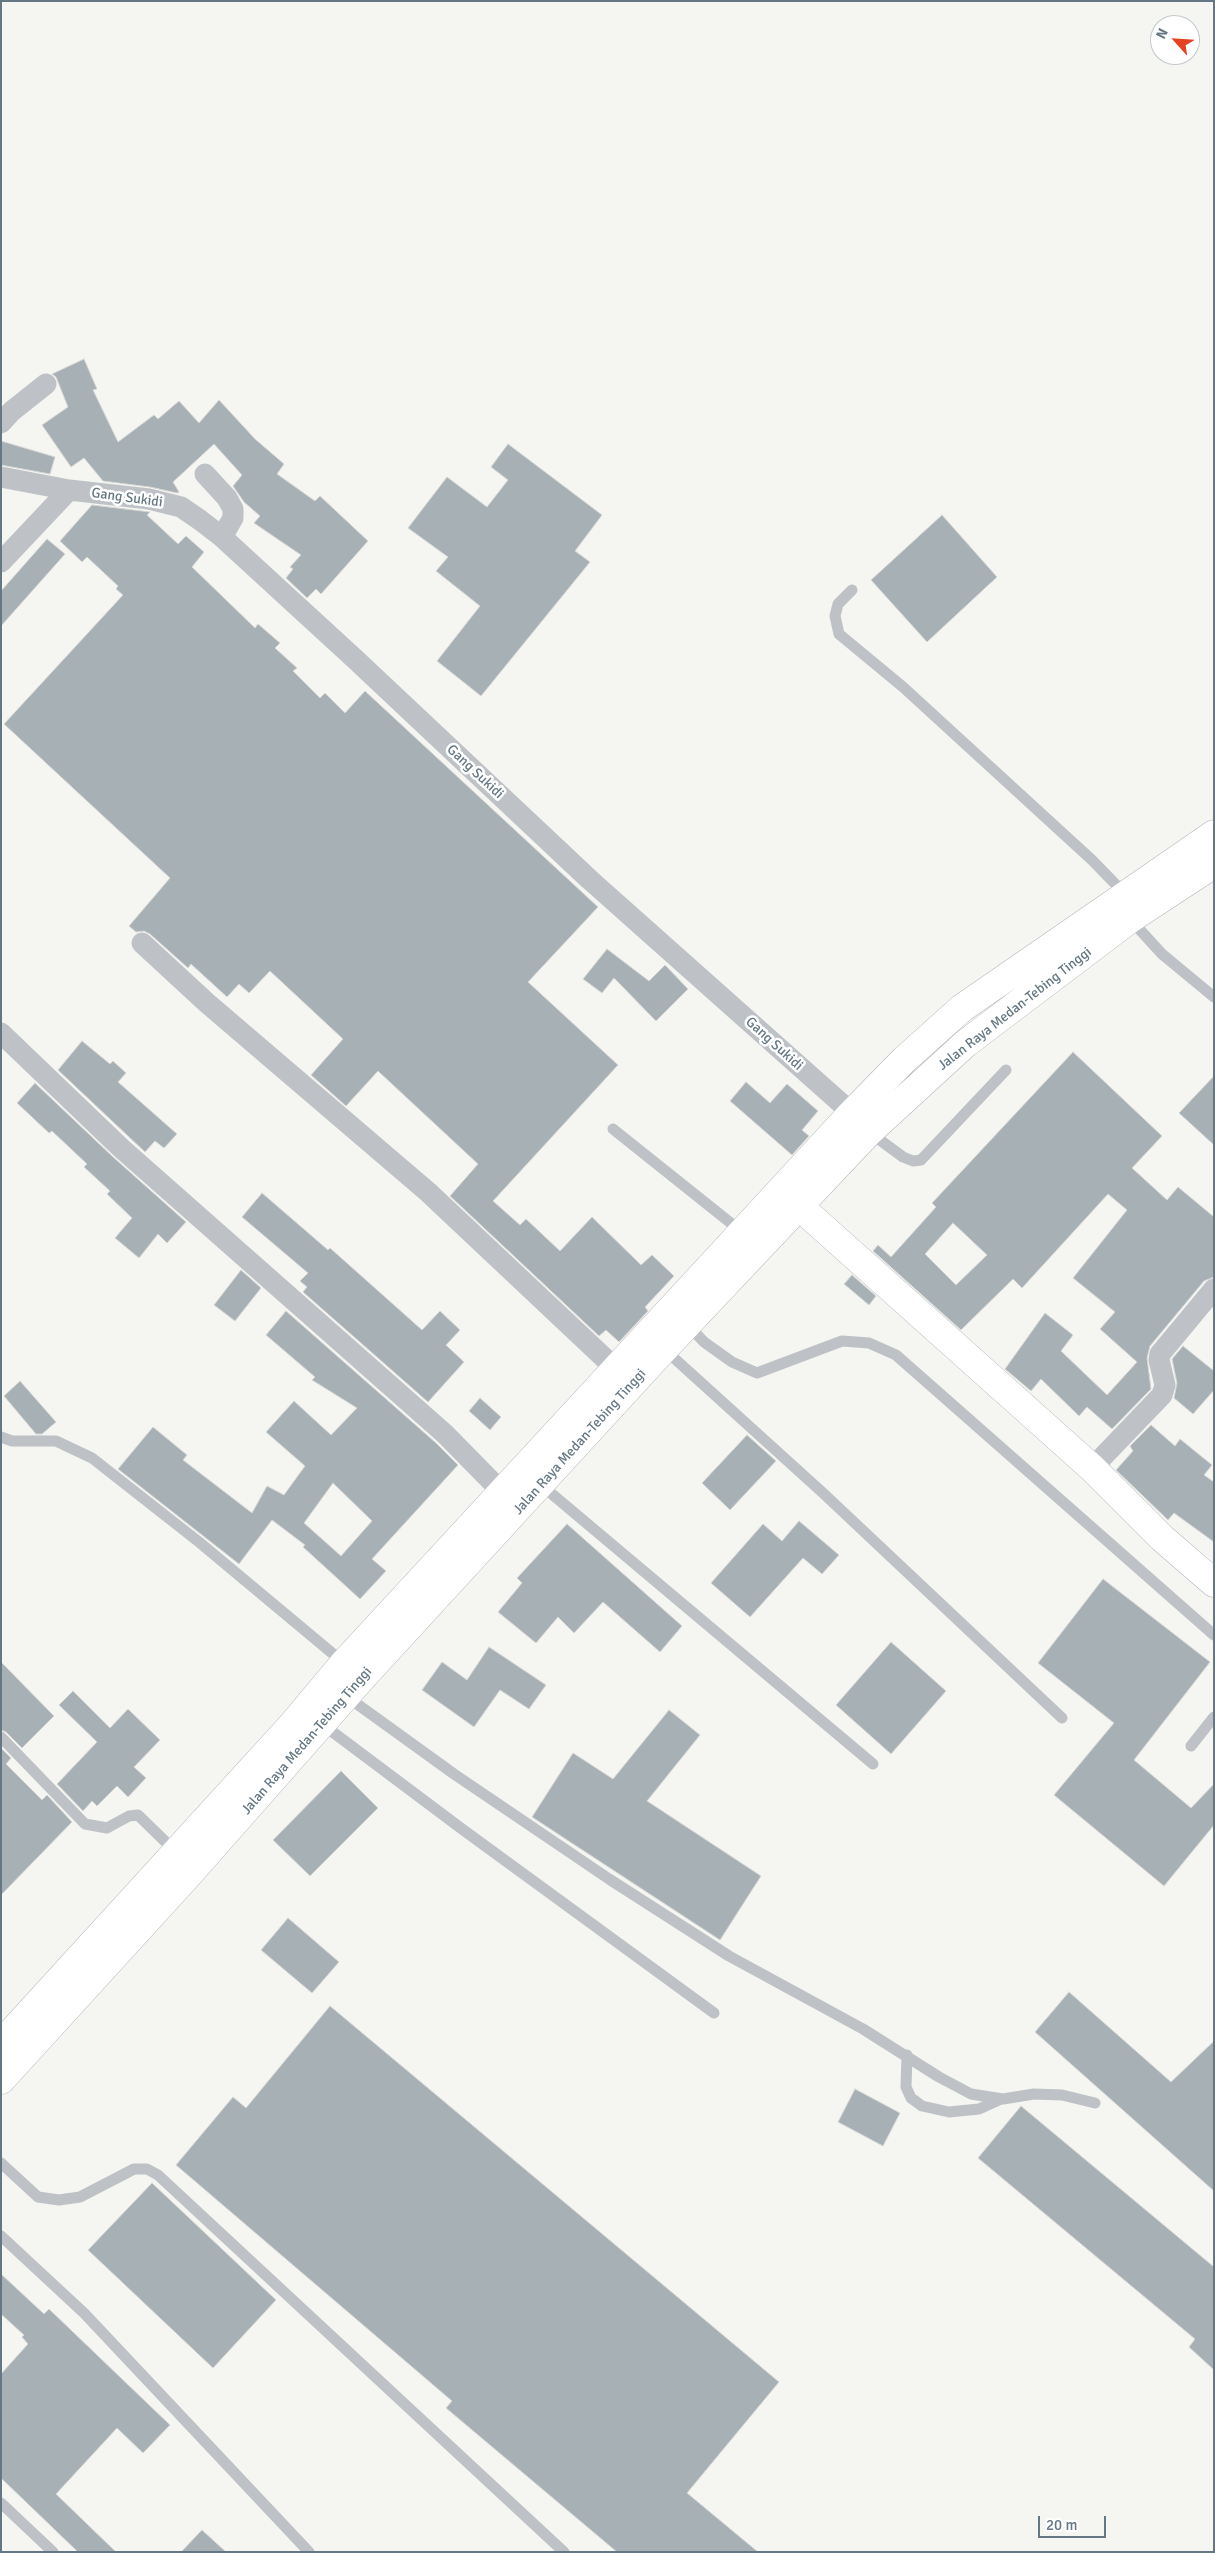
<!DOCTYPE html>
<html>
<head>
<meta charset="utf-8">
<style>
	body { margin:0 }
	#map { position:relative; width:1215px; height:2553px; overflow:hidden; background:#f5f5f1; font-family:Signika,sans-serif }
	canvas { display:block }
	.frame { position:absolute; inset:0; border:2px solid #647783; pointer-events:none }
	.north { position:absolute; left:1150px; top:15px; width:50px; height:50px; box-sizing:border-box; background:#fff; border:1px solid #c1c9cd; border-radius:50%; rotate:296deg; font-size:14px; font-weight:700; line-height:20px; text-align:center; color:#647783 }
	.north::after { content:''; display:block; margin:auto; width:18px; height:22px; background:#e54122; clip-path:polygon(50% 0,100% 100%,50% 72%,0 100%) }
	.scale { position:absolute; left:1038px; top:2516px; width:68px; height:22px; box-sizing:border-box; border:2px solid #647783; border-top:0; padding-left:6px; font-size:15px; line-height:18px; white-space:nowrap; color:#647783; -webkit-text-stroke:4px #fff; paint-order:stroke }
</style>
</head>
<body>
<div id="map">
<canvas width="1215" height="2553"></canvas>
<div class="frame"></div>
<div class="north">N</div>
<div class="scale">20 m</div>
</div>
<script>
const ctx = document.querySelector('canvas').getContext('2d');
ctx.lineJoin = 'round';
function paint(path, color) { ctx.fillStyle = color; ctx.fill(path, 'evenodd'); }
const shape = rows => new Path2D(rows.map(r => 'M' + r).join(''));
function trace(path, color, width, dash) { ctx.strokeStyle = color; ctx.lineWidth = width; ctx.lineCap = dash ? 'butt' : 'round'; ctx.setLineDash(dash || []); ctx.stroke(path); }
function label(font, color, halo, rows, align = 'center') {
  ctx.font = font + ' Signika,sans-serif'; ctx.lineWidth = 5; ctx.setLineDash([]); ctx.textBaseline = 'middle'; ctx.strokeStyle = halo; ctx.fillStyle = color; for (const [text, x, y, turn = 0] of rows) {
    ctx.save(); ctx.translate(x, y); ctx.rotate((+turn || 0) * Math.PI / 180); ctx.textAlign = isNaN(turn) ? turn : align; if (halo) ctx.strokeText(text, 0, 0); ctx.fillText(text, 0, 0); ctx.restore();
  }
}
const building = shape([
	[84,359,97,389,93,390,118,442,154,415,158,419,179,401,199,423,219,400,255,439,284,464,277,474,315,501,320,496,368,541,321,594,316,589,307,598,286,578,293,569,290,567,301,555,254,523,260,516,244,502,233,486,242,475,214,444,173,482,179,492,177,493,150,487,103,481,84,458,71,467,42,425,68,407,56,377,52,374,84,359],
	[1,441,55,457,50,474,1,465,1,441],
	[508,444,602,515,575,551,590,562,481,696,437,661,480,606,436,571,448,557,408,528,447,477,487,507,508,480,491,467,508,444],
	[92,505,150,512,147,515,178,544,186,536,204,552,192,567,255,628,258,624,280,643,275,648,297,668,293,671,320,698,325,693,345,713,365,691,598,907,528,982,618,1065,493,1201,520,1225,526,1219,560,1251,592,1217,641,1265,652,1255,674,1276,645,1307,648,1311,619,1342,606,1330,599,1336,450,1196,478,1164,378,1071,346,1106,311,1075,343,1039,270,971,249,993,239,984,227,997,191,964,188,968,150,934,144,931,136,932,129,926,170,878,4,724,123,595,116,589,118,586,87,557,82,562,60,541,92,505],
	[942,515,997,577,927,642,871,580,942,515],
	[47,539,65,554,1,626,1,591,47,539],
	[607,949,649,981,665,965,688,989,656,1021,614,978,602,993,583,979,607,949],
	[82,1041,110,1064,113,1061,126,1073,118,1082,177,1134,164,1148,155,1141,145,1152,58,1070,82,1041],
	[1073,1052,1162,1136,1132,1168,1167,1200,1178,1187,1214,1217,1214,1277,1204,1281,1150,1346,1147,1358,1151,1389,1112,1429,1087,1407,1079,1416,1041,1379,1031,1391,1005,1369,1045,1313,1073,1335,1061,1351,1107,1395,1137,1362,1100,1329,1115,1312,1073,1278,1127,1210,1108,1194,1022,1288,1013,1279,961,1330,873,1251,878,1245,891,1257,936,1207,932,1203,1073,1052],
	[953,1223,987,1255,956,1285,925,1254,953,1223],
	[1214,1076,1214,1145,1179,1113,1214,1076],
	[746,1082,770,1103,787,1084,818,1111,802,1130,809,1136,792,1155,730,1101,746,1082],
	[35,1083,113,1157,186,1222,167,1243,158,1234,139,1258,115,1238,132,1218,107,1194,110,1191,84,1167,87,1164,52,1131,49,1133,17,1103,35,1083],
	[262,1193,328,1250,330,1248,422,1330,440,1311,460,1330,446,1345,464,1362,428,1402,303,1292,307,1287,300,1281,308,1273,242,1217,262,1193],
	[241,1270,261,1288,235,1321,214,1305,241,1270],
	[852,1275,876,1296,869,1305,844,1284,852,1275],
	[286,1311,436,1443,458,1465,372,1559,386,1571,360,1599,303,1547,305,1545,272,1520,239,1564,118,1469,153,1427,187,1455,183,1460,252,1513,267,1486,284,1495,305,1466,266,1432,294,1401,331,1435,357,1408,312,1380,315,1377,266,1335,286,1311],
	[333,1483,372,1521,341,1556,304,1523,333,1483],
	[1183,1346,1214,1371,1214,1390,1193,1414,1174,1398,1177,1383,1172,1359,1183,1346],
	[20,1381,56,1422,42,1434,36,1434,4,1396,20,1381],
	[480,1398,501,1417,490,1430,469,1411,480,1398],
	[1151,1425,1175,1446,1180,1439,1212,1465,1204,1475,1214,1482,1214,1542,1174,1513,1168,1520,1116,1470,1133,1451,1130,1446,1151,1425],
	[747,1435,776,1461,730,1510,702,1483,747,1435],
	[799,1521,839,1555,822,1574,803,1558,750,1617,711,1583,763,1524,782,1541,799,1521],
	[567,1524,682,1626,660,1652,603,1602,574,1633,558,1617,536,1643,498,1612,522,1583,517,1578,567,1524],
	[1103,1579,1210,1662,1134,1760,1191,1808,1214,1784,1214,1825,1164,1886,1054,1795,1114,1723,1038,1663,1103,1579],
	[891,1642,946,1691,891,1754,836,1705,891,1642],
	[489,1647,546,1685,529,1709,500,1690,474,1727,422,1690,442,1662,467,1680,489,1647],
	[1,1662,54,1716,22,1748,6,1732,1,1730,1,1662],
	[73,1691,110,1728,128,1709,160,1740,134,1767,146,1778,128,1797,117,1786,97,1806,92,1801,83,1811,57,1784,97,1742,59,1705,73,1691],
	[669,1710,700,1735,647,1801,761,1876,720,1940,532,1817,573,1753,613,1779,669,1710],
	[1,1748,11,1758,6,1764,42,1800,47,1795,72,1822,1,1895,1,1748],
	[341,1771,378,1808,310,1876,273,1840,341,1771],
	[288,1918,339,1962,312,1993,261,1950,288,1918],
	[1069,1992,1171,2082,1214,2041,1214,2191,1035,2032,1069,1992],
	[330,2006,779,2382,687,2493,758,2552,617,2552,446,2408,452,2401,176,2165,233,2097,246,2108,330,2006],
	[855,2089,900,2113,883,2146,838,2122,855,2089],
	[1021,2106,1214,2267,1214,2370,1189,2347,1195,2339,978,2158,1021,2106],
	[152,2183,276,2300,213,2368,88,2250,152,2183],
	[1,2274,44,2314,49,2309,170,2425,143,2453,117,2428,56,2494,116,2552,78,2552,1,2478,1,2374,28,2344,22,2337,24,2335,1,2314,1,2274],
	[202,2530,226,2552,181,2552,202,2530]
]);
paint(building, '#a7b0b5');
trace(building, '#d6d6d4', 1);
const secondary = shape([
	[800,1207,1092,1468,1162,1538,1214,1583]
]);
const highway = shape([
	[1,2044,292,1725,344,1663,852,1113,905,1059,962,1008,1214,834],
	[1,2080,189,1874,362,1678,664,1349,869,1132,965,1044,1130,919,1214,864]
]);
trace(secondary, '#b2b8bc', 29);
trace(highway, '#b3b7ba', 29);
trace(shape([
	[852,590,838,604,835,616,839,634,903,687,1092,860,1125,894],
	[1130,919,1162,954,1214,997],
	[613,1129,742,1232],
	[869,1132,903,1157,913,1161,921,1160,1006,1070],
	[688,1325,704,1342,732,1362,757,1373,842,1341,869,1343,896,1355,1214,1635],
	[664,1349,823,1493,1062,1718],
	[1,1437,12,1441,56,1441,92,1458,199,1542,344,1663],
	[540,1484,873,1764],
	[346,1696,454,1774,609,1879,729,1956,863,2029,939,2077,971,2094,1003,2099,1034,2094,1062,2095,1095,2103],
	[322,1724,462,1829,714,2013],
	[1,1737,85,1824,107,1828,129,1816,138,1815,177,1853],
	[1191,1746,1214,1717],
	[907,2055,906,2087,911,2098,922,2106,949,2112,979,2109,1001,2099],
	[1,2163,38,2197,59,2200,80,2197,134,2169,147,2169,158,2175,564,2552],
	[1,2236,84,2313,309,2552],
	[1,2503,53,2552]
]), '#bec2c6', 11);
trace(shape([
	[1,423,12,411,46,384],
	[205,474,227,498,233,509,233,518,222,537],
	[1,477,69,490,149,499,181,507,200,520,222,537,355,659,589,879,852,1113],
	[1,562,69,490],
	[142,943,207,1003,428,1192,616,1369],
	[1,1033,121,1148,445,1434,501,1491],
	[1092,1468,1162,1395,1165,1385,1159,1360,1160,1354,1214,1289]
]), '#bec2c6', 21);
trace(secondary, '#fff', 28);
trace(highway, '#fff', 28);
label('14px', '#647783', '#fff', [
	["Gang Sukidi",127,498,8],
	["Gang Sukidi",475,772,43],
	["Jalan Raya Medan-Tebing Tinggi",1015,1009,-38],
	["Gang Sukidi",774,1044,42],
	["Jalan Raya Medan-Tebing Tinggi",580,1442,-48],
	["Jalan Raya Medan-Tebing Tinggi",307,1741,-49]
]);
</script>
</body>
</html>
